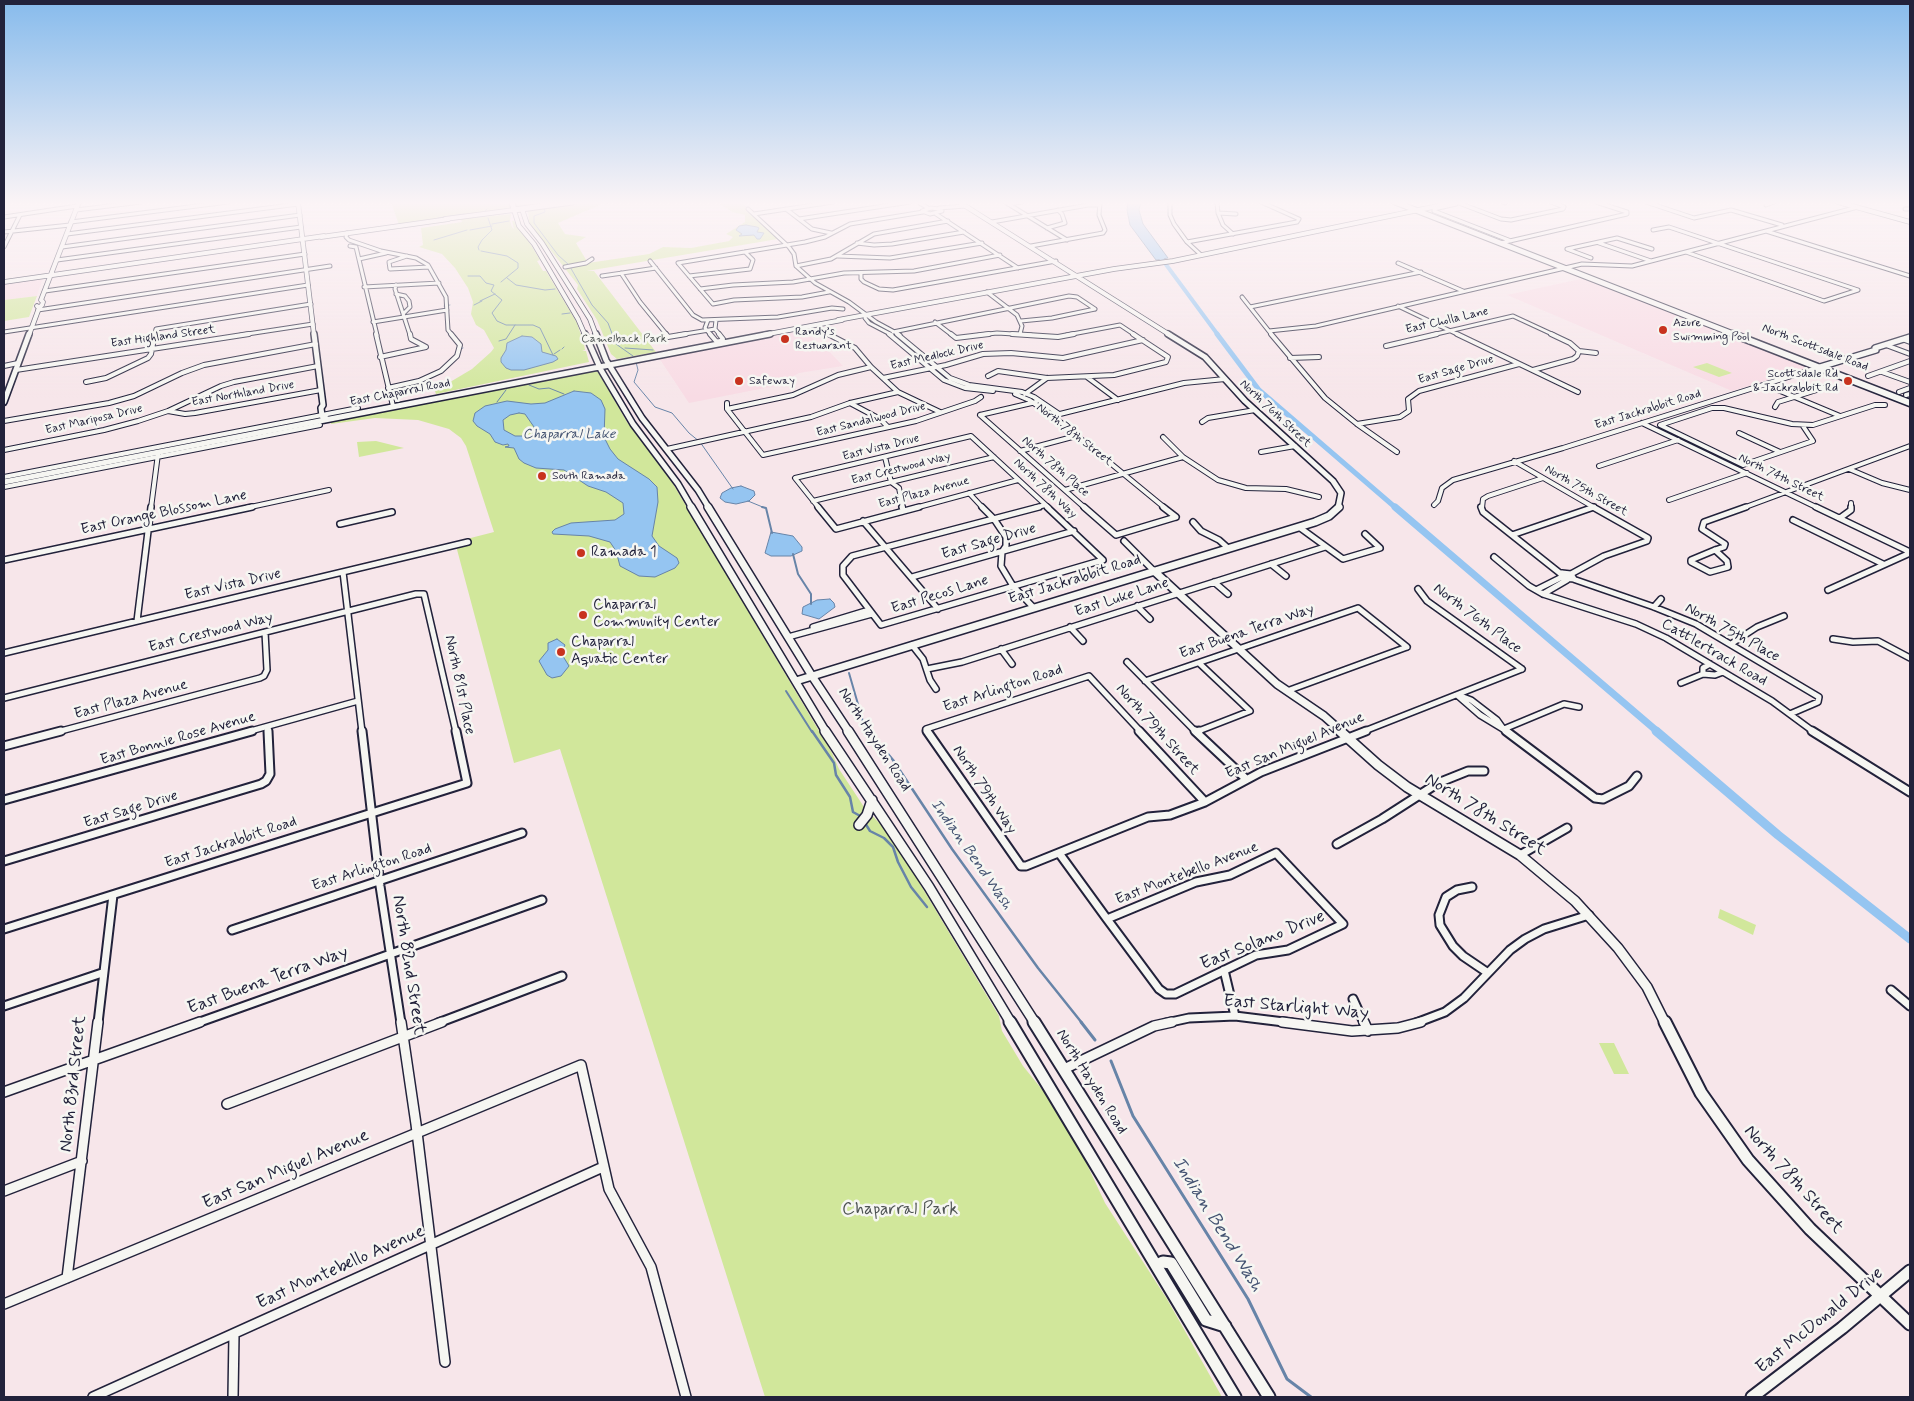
<!DOCTYPE html>
<html>
<head>
<meta charset="utf-8">
<style>
	body { margin:0 }
	#map { position:relative; width:1914px; height:1401px; overflow:hidden; background:#f7e6ea; font-family:Mynerve,sans-serif }
	canvas { display:block }
	.frame { position:absolute; inset:0; border:5px solid #22223b; pointer-events:none }
</style>
</head>
<body>
<div id="map">
<canvas width="1914" height="1401"></canvas>
<div class="frame"></div>
</div>
<script>
const ctx = document.querySelector('canvas').getContext('2d');
ctx.lineJoin = 'round';
function paint(path, color) { ctx.fillStyle = color; ctx.fill(path, 'evenodd'); }
const shape = rows => new Path2D(rows.map(r => 'M' + r).join(''));
function trace(path, color, width, dash) { ctx.strokeStyle = color; ctx.lineWidth = width; ctx.lineCap = dash ? 'butt' : 'round'; ctx.setLineDash(dash || []); ctx.stroke(path); }
function label(font, color, halo, rows, align = 'center') {
  ctx.font = font + ' Mynerve,sans-serif'; ctx.lineWidth = 5; ctx.setLineDash([]); ctx.textBaseline = 'middle'; ctx.strokeStyle = halo; ctx.fillStyle = color; for (const [text, x, y, turn = 0] of rows) {
    ctx.save(); ctx.translate(x, y); ctx.rotate((+turn || 0) * Math.PI / 180); ctx.textAlign = isNaN(turn) ? turn : align; if (halo) ctx.strokeText(text, 0, 0); ctx.fillText(text, 0, 0); ctx.restore();
  }
}
paint(shape([
	[43,278,37,296,4,300,4,283],
	[1585,278,1802,363,1808,368,1732,391,1507,295],
	[804,330,821,347,825,347,843,366,799,373,775,386,689,403,659,358]
]), '#f8dbe4');
paint(shape([
	[391,202,550,202,399,225],
	[582,202,619,202,602,204,558,223,565,234,586,237,576,243,588,263,649,254,663,247,691,248,729,241,733,237,726,234,745,222,745,215,732,212,720,204,725,202,741,202,748,208,746,210,778,239,587,271,594,271,656,352,617,359,611,354,597,320,577,289,578,285,529,223,528,210],
	[511,214,510,221,512,227,514,229,512,221,514,221,531,245,540,260,537,261,543,271,546,271,577,323,584,344,585,350,582,351,586,351,589,362,436,394,435,391,472,369,491,352,494,348,484,330,476,325,471,314,473,302,468,288,455,268,442,254,419,247,423,245,421,228,462,222,461,219],
	[37,296,29,317,4,321,4,300],
	[1707,363,1732,373,1719,377,1693,367],
	[593,371,598,372,627,422,672,482,832,753,839,769,864,807,884,828,907,862,999,1016,1002,1031,1023,1066,1049,1098,1084,1158,1105,1203,1167,1299,1222,1397,765,1397,560,749,514,763,455,542,494,532,466,446,461,438,449,429,418,420,375,418,331,424,331,422],
	[376,441,404,448,359,457,357,442],
	[1720,909,1756,925,1753,935,1718,918],
	[1599,1043,1614,1043,1629,1074,1614,1074]
]), '#d1e79b');
const water = shape([
	[1128,202,1141,202,1139,210,1143,224,1168,258,1156,260,1130,225,1127,210,1128,202],
	[746,225,757,227,759,228,757,232,764,233,760,239,757,239,754,235,739,236,742,234,736,230,739,226,746,225],
	[522,336,532,337,541,344,542,352,556,356,558,359,553,362,524,370,511,370,506,368,501,362,501,358,506,350,507,343,522,336],
	[574,391,591,393,601,400,605,409,604,437,610,449,618,459,649,479,657,487,658,502,652,536,659,546,677,558,679,563,675,568,655,577,639,576,620,566,616,551,610,542,589,536,553,534,552,532,555,529,571,523,615,520,624,514,623,503,606,492,588,486,564,470,536,468,524,463,519,459,514,448,505,447,509,446,508,444,503,445,495,442,490,434,477,426,473,421,475,413,485,406,507,401,531,404,545,403,574,391],
	[519,413,525,414,534,427,534,432,530,436,515,436,504,430,503,420,510,415,519,413],
	[741,486,754,491,755,495,749,501,736,504,725,502,720,498,722,493,731,488,741,486],
	[771,532,793,536,802,547,802,551,791,556,771,556,765,553,771,532],
	[830,599,834,603,835,607,819,619,802,614,803,607,817,600,830,599],
	[557,639,565,645,561,653,569,666,561,676,552,678,547,675,539,661,548,650,548,643,557,639]
]);
paint(water, '#95c5f1');
trace(water, '#6784a8', 1);
trace(shape([
	[544,208,545,212,534,216,534,223,558,255,569,265,592,305,608,323,616,344,633,356],
	[485,211,487,209],
	[438,218,464,214],
	[492,224,509,221],
	[470,230,492,226],
	[434,240,467,230],
	[479,250,478,247,482,240,492,230,488,218],
	[481,251,507,256,518,263,518,268,501,282],
	[468,276,480,276,486,283,494,285,491,291,502,300,492,313,497,321,506,325,533,325,540,328,553,355],
	[507,278,516,285,545,290,555,289],
	[480,301,495,294],
	[474,305,482,301],
	[444,306,450,305],
	[562,314,570,313],
	[499,341,506,339,515,325],
	[625,348,653,350],
	[562,349,564,347],
	[457,350,463,348],
	[554,354,560,350],
	[636,362,638,370,634,382,655,407,672,413,689,433,700,442,733,489],
	[529,385,539,389,549,388,564,394],
	[497,402,506,390],
	[748,501,765,508]
]), '#6784a8', 1);
trace(shape([
	[762,507,766,508,772,533],
	[793,554,798,574,811,594,811,604],
	[849,673,864,725,870,732],
	[786,691,812,732]
]), '#6784a8', 2);
trace(shape([
	[812,731,834,763,836,775,850,797,853,812,862,817],
	[869,731,893,760,952,849,1038,968,1082,1023],
	[865,823,870,831,884,838,893,847,898,862,911,887,927,907]
]), '#6784a8', 2.5);
trace(shape([
	[1081,1022,1095,1040],
	[1111,1061,1133,1116,1248,1299,1287,1379,1311,1397]
]), '#6784a8', 3);
trace(shape([
	[1156,251,1218,335]
]), '#95c5f1', 4);
trace(shape([
	[1217,334,1259,390,1396,508]
]), '#95c5f1', 5);
trace(shape([
	[1395,507,1658,732]
]), '#95c5f1', 7);
trace(shape([
	[1656,731,1778,835,1910,939]
]), '#95c5f1', 9);
const streetFar4 = shape([
	[918,202,928,208],
	[1005,202,1067,240],
	[1170,202,1170,215,1174,224,1187,242,1200,254],
	[1217,202,1218,213,1223,225,1233,234],
	[1261,202,1299,219],
	[1503,202,1505,203],
	[1551,202,1564,207],
	[1596,202,1627,212],
	[1646,202,1694,218,1731,210,1782,225],
	[1459,203,1501,219,1511,220,1563,209,1564,207],
	[1008,204,1022,202],
	[1766,205,1774,202],
	[931,208,939,209,942,211,930,214,922,211,931,208],
	[939,208,965,206],
	[748,209,789,247,794,254,796,266,815,283,849,302,876,322,900,335],
	[786,209,812,229,831,233],
	[1905,209,1910,209],
	[76,210,141,202],
	[1434,211,1511,241],
	[1434,211,1434,209,1456,204],
	[1218,213,1236,214],
	[754,214,833,202],
	[936,214,1018,268],
	[4,217,77,206],
	[799,219,910,202],
	[71,222,228,202],
	[992,222,1088,205,1100,205],
	[1047,228,1065,223,1062,214,1058,210],
	[1653,230,1669,227,1858,290],
	[1766,231,1910,276],
	[4,232,70,225],
	[347,233,346,237,349,240,381,251,416,258,428,265,446,297,448,330,452,335],
	[67,234,298,204],
	[1187,242,1297,222,1299,219],
	[857,243,874,245,892,244,964,232],
	[1501,243,1627,214,1627,212],
	[1599,243,1651,261],
	[350,246,356,247,377,335],
	[1031,246,1103,233,1105,230,1099,215,1100,202],
	[4,247,20,215],
	[62,247,300,215],
	[1567,249,1617,238,1652,249],
	[1567,249,1591,258],
	[1686,252,1824,301,1858,290],
	[407,256,389,262,390,269,429,267],
	[838,256,890,258,982,243],
	[359,259,386,253],
	[57,260,301,227],
	[650,261,693,315,702,320,778,317,832,308,843,309],
	[678,263,805,242,825,237,850,224,923,212],
	[678,263,713,304,734,300,802,297,829,292],
	[1398,263,1463,291],
	[796,266,831,259,874,234,948,221],
	[565,267,586,263,592,259],
	[621,273,640,302,667,335],
	[861,273,861,279,864,282,879,289,893,290,1056,261],
	[602,276,656,268],
	[689,276,750,269,753,260,745,252],
	[396,285,395,289,410,335],
	[364,287,439,283],
	[700,289,733,285,793,282,844,273,914,271,1000,255],
	[45,291,305,254],
	[987,292,1017,315,1022,326,1020,334],
	[396,294,405,296,409,301,410,307,403,314],
	[1242,297,1272,335],
	[1398,306,1459,335],
	[1250,307,1421,272],
	[38,310,330,266],
	[866,315,865,318,869,323,892,335],
	[708,320,705,328,711,335],
	[716,320,715,329,720,335],
	[1021,321,1052,318,1095,309],
	[373,322,447,310],
	[935,322,952,335],
	[1269,331,1316,326,1582,264,1632,266,1858,207],
	[4,332,308,285],
	[893,332,1069,296,1077,297,1095,309],
	[826,333,830,335],
	[155,335,156,329,311,304],
	[241,335,313,324],
	[679,335,715,329],
	[979,335,997,333,1031,335],
	[1067,335,1120,325,1135,335],
	[1432,335,1513,316,1554,335]
]);
const streetFar3 = shape([
	[376,334,393,406],
	[666,334,668,337,686,334],
	[710,334,716,341,726,342],
	[719,334,723,339,719,342],
	[828,334,855,348,871,367,898,392,940,412],
	[889,334,944,380,965,388,993,391],
	[897,334,950,378,969,385,1022,392,1034,397,1059,414],
	[951,334,956,338,989,334],
	[1012,334,1058,337,1074,334],
	[1271,334,1325,398,1357,424,1397,452],
	[1457,334,1578,392],
	[1902,339,1910,342],
	[1886,345,1910,354],
	[1386,346,1437,334],
	[1579,351,1596,353],
	[380,357,426,347,411,339,410,334],
	[1290,358,1319,357],
	[4,366,18,363],
	[16,370,249,334],
	[1533,370,1573,359,1577,356,1579,351,1570,343,1551,334],
	[1882,372,1910,382],
	[988,376,998,371,1047,378,1114,375,1166,362,1168,357,1133,334],
	[1868,376,1910,361],
	[1087,377,1118,400],
	[883,378,946,365,983,354,1011,353,1063,358,1143,340],
	[86,382,106,378,148,358,151,354,155,334],
	[1766,385,1840,416],
	[388,388,419,381,441,371,457,356,460,345,451,334],
	[1899,392,1910,388],
	[1015,394,1029,400,1053,416,1165,508],
	[1025,394,1047,378],
	[1906,395,1910,394],
	[727,403,727,409,763,455,916,421,975,401,981,397],
	[850,403,880,419,888,427],
	[1775,407,1778,402,1823,388,1833,388],
	[727,409,793,395,838,375,871,367],
	[168,411,185,414,195,413,321,390],
	[980,415,1085,508],
	[980,415,1036,402],
	[1056,415,1184,383,1225,379],
	[4,421,109,403,134,396,182,373,204,365,316,344],
	[1202,422,1208,418,1255,410],
	[1642,423,1818,508],
	[1357,424,1400,417,1409,411,1408,399,1419,391,1519,364],
	[1803,426,1813,441,1743,465,1660,425,1712,408,1724,408,1792,424,1813,425,1875,405,1885,405],
	[1739,433,1780,452],
	[1163,437,1183,457,1218,480,1246,488,1286,489,1319,497],
	[667,449,811,417,850,403,898,392],
	[4,450,104,430,138,421,168,411,221,386,234,382,318,366],
	[1020,451,1076,436],
	[1261,452,1295,446],
	[885,457,891,482,899,488,903,508],
	[1514,461,1595,508],
	[1599,466,1678,440],
	[1849,469,1882,483,1910,490],
	[4,477,358,408],
	[4,487,320,425],
	[1065,490,1183,457],
	[969,493,983,508],
	[1669,500,1747,473],
	[813,501,994,457],
	[1851,503,1851,508],
	[1434,505,1438,501,1442,488,1453,480,1563,448,1820,367],
	[151,508,158,454],
	[246,508,329,490],
	[819,508,795,478,971,436,1049,508],
	[915,508,1018,480],
	[1034,508,1045,505],
	[1482,508,1483,499,1488,496,1543,478],
	[1592,508,1594,507],
	[1743,508,1910,446]
]);
const streetFar2 = shape([
	[818,507,836,529,919,507],
	[902,507,903,510],
	[982,507,994,519,1006,537,1006,546,1002,552,1001,566,1013,586,1033,607],
	[1039,507,852,556,843,566,843,575,881,625,1103,560,1047,507],
	[1084,507,1116,535,1176,517],
	[1163,507,1176,517],
	[1481,507,1483,512,1561,574],
	[1816,507,1910,552],
	[1840,518,1851,510,1851,507],
	[1793,520,1883,564],
	[863,521,938,609],
	[1193,522,1201,531,1219,540,1228,548],
	[340,524,392,512],
	[1299,527,1343,559,1380,548,1365,534],
	[1512,535,1594,507],
	[1124,541,1154,571],
	[1715,550,1727,561,1728,567,1710,572,1691,562,1691,560,1715,550],
	[1715,550,1724,547,1725,544,1702,529,1704,522,1746,507],
	[1494,557,1529,586,1543,594,1636,624,1666,638,1772,701,1814,732],
	[4,560,252,507],
	[1271,564,1286,576],
	[343,572,362,732],
	[1562,573,1571,574,1574,579,1563,578,1561,576,1562,573],
	[1571,574,1604,556,1647,541,1648,538,1593,507],
	[912,577,1074,531],
	[1573,579,1654,607,1696,624,1819,697,1818,702,1790,714],
	[1214,582,1228,594],
	[1418,589,1427,601,1522,669],
	[1536,590,1562,577],
	[1828,590,1910,553],
	[1543,594,1567,580],
	[1137,606,1150,619],
	[1654,607,1661,599],
	[137,621,151,507],
	[813,627,869,610],
	[1070,627,1083,641],
	[788,637,872,614],
	[1833,639,1853,642,1878,641,1910,658],
	[1731,644,1757,627,1784,616],
	[912,645,923,659,930,680,936,689],
	[1001,649,1012,664],
	[4,653,468,542],
	[1127,662,1196,732],
	[1710,664,1703,668,1703,674,1715,675,1723,672],
	[927,669,962,662,1325,547],
	[1145,681,1358,608,1407,647],
	[1681,683,1703,674],
	[1287,691,1407,647],
	[1457,695,1480,715,1508,732],
	[1458,695,1471,700,1497,720,1502,727],
	[4,698,416,594,424,594,456,732],
	[268,727,268,732],
	[1504,729,1564,704,1579,707],
	[57,732,260,678,264,676,267,670,265,632],
	[247,732,358,701],
	[928,732,926,729,1089,676,1141,732],
	[1196,732,1250,711,1199,663],
	[1362,732,1522,669]
]);
const streetFar1 = shape([
	[362,731,380,886,401,1023],
	[927,731,1021,866,1026,866,1148,817,1170,815,1205,802],
	[1139,731,1205,802],
	[1195,731,1246,779],
	[1506,731,1595,798,1603,799,1629,786,1637,776],
	[1812,731,1910,792],
	[1196,732,1199,731],
	[4,746,61,731],
	[4,800,252,731],
	[1205,802,1261,772,1366,731],
	[1337,844,1382,819,1438,783,1468,771,1484,771],
	[1059,853,1107,919],
	[1276,853,1343,924,1288,950,1256,955,1175,994,1166,994,1159,989,1107,919,1196,882,1230,875,1276,853],
	[1520,855,1567,828],
	[4,861,261,784,266,781,270,774,268,731],
	[1472,887,1457,890,1446,897,1439,915,1440,925,1453,946,1463,956,1488,973],
	[4,929,467,783,456,731],
	[232,930,522,833],
	[1224,970,1235,1016],
	[1891,990,1910,1006],
	[1353,999,1364,1023],
	[4,1006,102,973],
	[98,1023,113,895],
	[197,1023,542,900],
	[438,1023,562,976],
	[1166,1023,1189,1018,1235,1016,1292,1023],
	[1416,1023,1445,1012,1464,998,1510,950,1525,939,1544,929,1589,915]
]);
const street = shape([
	[401,1022,416,1124,445,1362],
	[1282,1022,1352,1031,1398,1028,1421,1022],
	[1364,1022,1368,1031],
	[1064,1069,1154,1026,1172,1022],
	[4,1092,200,1022],
	[227,1104,442,1022],
	[4,1191,82,1161],
	[67,1278,98,1022],
	[4,1304,581,1065,609,1189,651,1267,686,1397],
	[93,1397,603,1167],
	[233,1397,234,1334]
]);
const secondaryFar4 = shape([
	[298,202,314,335],
	[959,202,1170,335],
	[1838,202,1910,222],
	[522,209,527,224,542,243,590,319,596,335],
	[445,219,514,210,519,226,534,244,578,319,585,335],
	[321,237,449,219],
	[4,282,324,236],
	[39,308,42,305,43,302,41,300,79,202],
	[838,320,1114,269,1173,261,1457,202],
	[29,335,39,308,37,306],
	[763,335,842,320]
]);
const secondaryFar3 = shape([
	[314,334,323,405,321,408,322,416,327,419],
	[585,334,601,370,633,424,678,484,692,508],
	[596,334,606,360,642,418,698,490,709,508],
	[1168,334,1205,357,1245,401,1333,481,1341,493,1338,508],
	[1820,367,1876,350,1875,348,1910,337],
	[4,402,29,334],
	[4,482,770,334]
]);
const secondaryFar2 = shape([
	[691,507,826,732],
	[708,507,812,676,849,732],
	[1154,571,1277,684,1324,716,1342,732],
	[796,681,1315,522,1329,516,1339,507]
]);
const secondaryFar1 = shape([
	[825,731,929,887,1011,1023],
	[848,731,1035,1023],
	[1340,731,1378,765,1407,787,1520,855,1575,901,1618,948,1647,987,1665,1023],
	[859,825,867,815,872,800]
]);
const secondary = shape([
	[1010,1022,1235,1397],
	[1034,1022,1269,1397],
	[1665,1022,1701,1093,1748,1160,1810,1229,1910,1324],
	[1157,1265,1163,1262,1171,1263,1206,1320,1225,1326],
	[1752,1397,1842,1328,1910,1271]
]);
const primaryFar1 = shape([
	[512,202,514,210,572,202],
	[1395,202,1736,335]
]);
const primary = shape([
	[1733,334,1910,403]
]);
trace(streetFar4, '#22223b', 5);
trace(streetFar3, '#22223b', 6);
trace(streetFar2, '#22223b', 8);
trace(streetFar1, '#22223b', 11);
trace(street, '#22223b', 12);
trace(secondaryFar4, '#22223b', 5.5);
trace(secondaryFar3, '#22223b', 8);
trace(secondaryFar2, '#22223b', 10);
trace(secondaryFar1, '#22223b', 12);
trace(secondary, '#22223b', 15);
trace(primaryFar1, '#22223b', 7);
trace(primary, '#22223b', 9);
trace(streetFar4, '#f6f6f2', 3);
trace(streetFar3, '#f6f6f2', 4);
trace(streetFar2, '#f6f6f2', 5);
trace(streetFar1, '#f6f6f2', 7);
trace(street, '#f6f6f2', 9);
trace(secondaryFar4, '#f6f6f2', 4);
trace(secondaryFar3, '#f6f6f2', 5);
trace(secondaryFar2, '#f6f6f2', 7);
trace(secondaryFar1, '#f6f6f2', 9);
trace(secondary, '#f6f6f2', 11);
trace(primaryFar1, '#f6f6f2', 5);
trace(primary, '#f6f6f2', 6);
const sky = ctx.createLinearGradient(0, 0, 0, 398);
sky.addColorStop(0, '#87bbec');
sky.addColorStop(0.51, '#fbf4f6');
sky.addColorStop(1, '#fbf4f600');
ctx.fillStyle = sky;
ctx.fillRect(0, 0, 1914, 398);
for (const [x, y, r, color] of [
	[1663,330,5,"#c8321e"],
	[785,339,5,"#c8321e"],
	[739,381,5,"#c8321e"],
	[1848,381,5,"#c8321e"],
	[542,476,5,"#c8321e"],
	[581,553,5,"#c8321e"],
	[583,615,5,"#c8321e"],
	[561,652,5,"#c8321e"]
]) { const dot = new Path2D(); dot.arc(x, y, r, 0, 2 * Math.PI); ctx.fillStyle = color; ctx.fill(dot); trace(dot, '#f6f6f2', 2); }
label('12px', '#22223b', '#f6f6f2', [
	["East Cholla Lane",1447,321,-13],
	["East Highland Street",163,337,-8],
	["North Scottsdale Road",1815,348,21],
	["East Medlock Drive",937,356,-13],
	["East Sage Drive",1456,370,-16],
	["East Chaparral Road",400,393,-11],
	["East Northland Drive",243,394,-10],
	["East Jackrabbit Road",1648,410,-17],
	["North 76th Street",1275,414,43],
	["East Mariposa Drive",94,420,-13],
	["East Sandalwood Drive",871,420,-14],
	["North 78th Street",1074,435,38],
	["East Vista Drive",881,448,-14],
	["North 78th Place",1055,467,41],
	["East Crestwood Way",901,469,-14],
	["North 74th Street",1781,478,26],
	["North 78th Way",1045,489,43],
	["North 75th Street",1586,491,29],
	["East Plaza Avenue",924,493,-15]
]);
label('12px', '#22223b', '#f6f6f2', [
	["Azure",1673,323],
	["Swimming Pool",1673,337],
	["Randy’s",795,332],
	["Restuarant",795,346],
	["Scottsdale Rd",1838,374,"right"],
	["& Jackrabbit Rd",1838,388,"right"],
	["Safeway",749,381],
	["South Ramada",552,476]
], 'left');
label('12px', '#4e5353', '#f6f6f2', [
	["Camelback Park",624,339]
]);
label('italic 14px', '#445372', '#f6f6f2', [
	["Chaparral Lake",569,435]
]);
label('15px', '#22223b', '#f6f6f2', [
	["East Orange Blossom Lane",164,513,-12],
	["East Sage Drive",989,542,-16],
	["East Jackrabbit Road",1075,580,-17],
	["East Vista Drive",233,585,-13],
	["East Pecos Lane",940,595,-17],
	["East Luke Lane",1122,598,-18],
	["North 76th Place",1477,619,37],
	["East Buena Terra Way",1247,632,-19],
	["East Crestwood Way",211,633,-14],
	["North 75th Place",1732,633,29],
	["Cattlertrack Road",1714,653,30],
	["North 81st Place",459,685,78],
	["East Arlington Road",1003,689,-18],
	["East Plaza Avenue",131,700,-15],
	["North 79th Street",1157,730,48],
	["East Bonnie Rose Avenue",178,739,-16],
	["North Hayden Road",874,740,57],
	["East San Miguel Avenue",1295,746,-23],
	["North 79th Way",984,790,56],
	["East Sage Drive",131,810,-17],
	["East Jackrabbit Road",231,843,-18],
	["East Arlington Road",372,868,-18],
	["East Montebello Avenue",1187,874,-21],
	["North Hayden Road",1091,1082,58]
]);
label('15px', '#22223b', '#f6f6f2', [
	["Ramada 1",591,553],
	["Chaparral",593,606],
	["Community Center",593,623],
	["Chaparral",571,643],
	["Aquatic Center",571,660]
], 'left');
label('italic 16px', '#445372', '#f6f6f2', [
	["Indian Bend Wash",971,855,55]
]);
label('18px', '#22223b', '#f6f6f2', [
	["North 78th Street",1485,815,32],
	["East Solano Drive",1263,941,-22],
	["North 82nd Street",408,965,81],
	["East Buena Terra Way",268,981,-20],
	["East Starlight Way",1296,1008,5],
	["North 83rd Street",74,1084,-84],
	["East San Miguel Avenue",286,1170,-23],
	["North 78th Street",1793,1180,48],
	["East Montebello Avenue",341,1268,-24],
	["East McDonald Drive",1820,1321,-39]
]);
label('18px', '#4e5353', '#f6f6f2', [
	["Chaparral Park",900,1210]
]);
label('italic 19px', '#445372', '#f6f6f2', [
	["Indian Bend Wash",1217,1225,58]
]);
</script>
</body>
</html>
